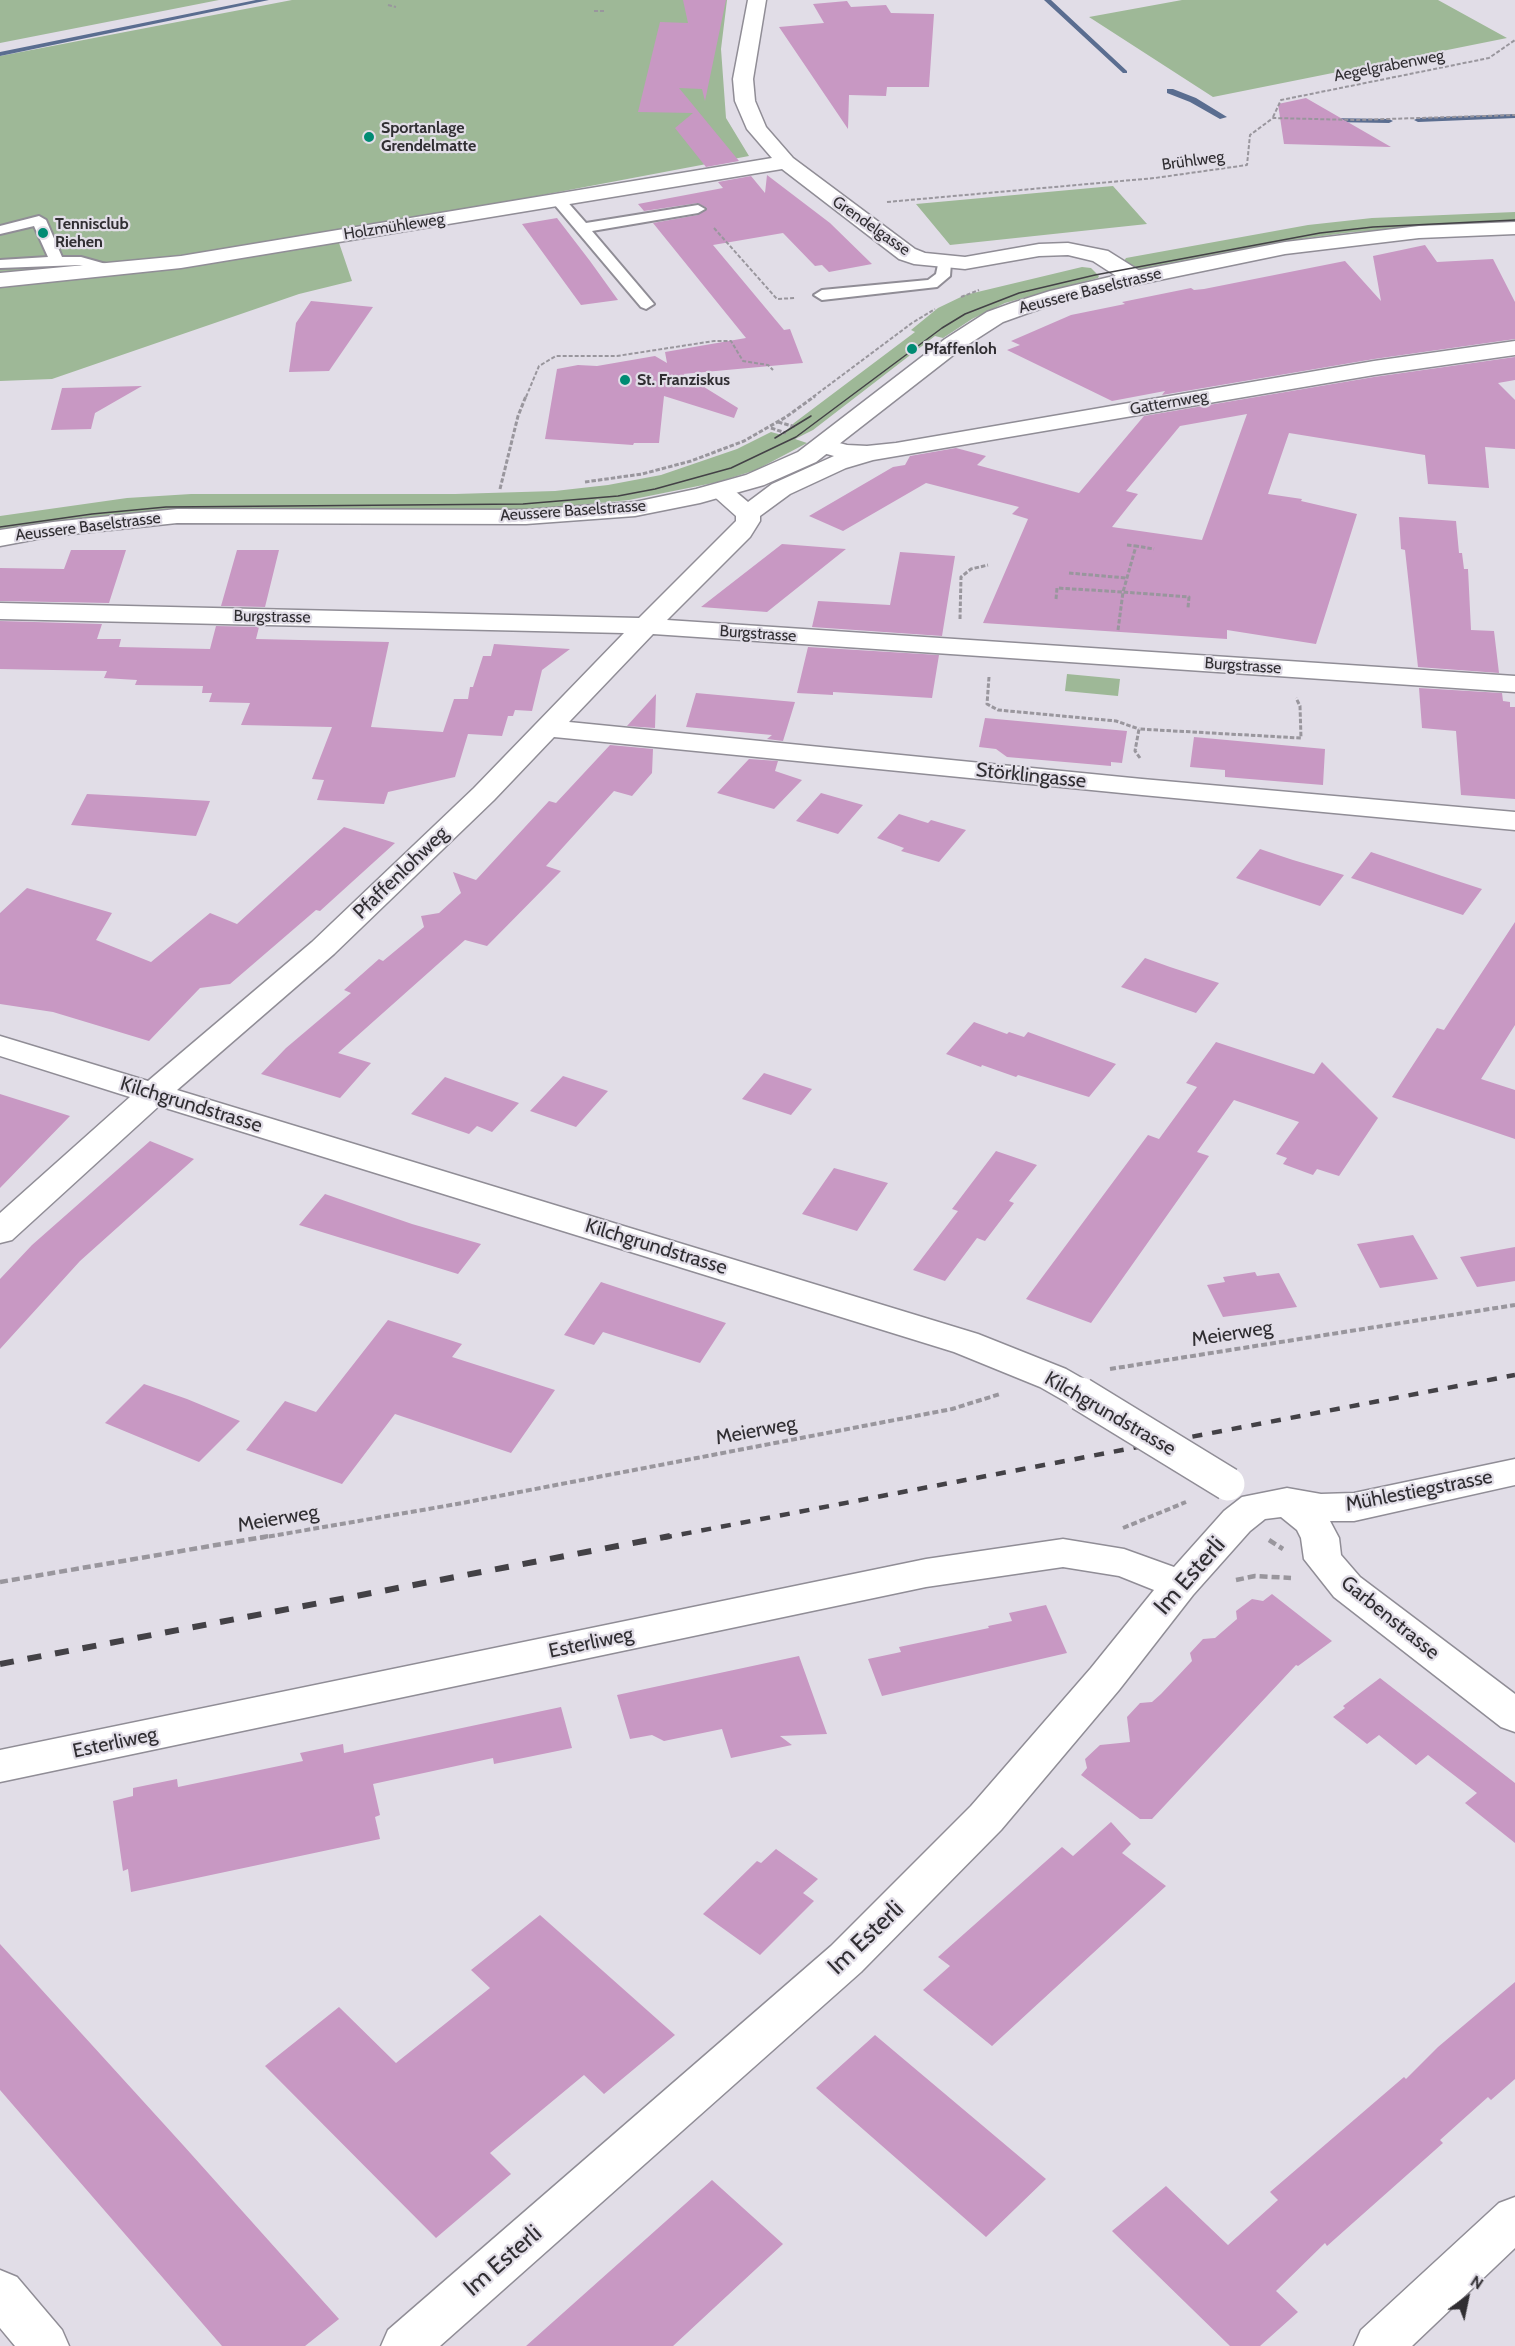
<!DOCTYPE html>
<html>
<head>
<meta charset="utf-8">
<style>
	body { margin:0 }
	#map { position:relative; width:1515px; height:2346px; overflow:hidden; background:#e1dde7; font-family:Cabin,sans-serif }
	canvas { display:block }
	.north { position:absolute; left:1437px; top:2268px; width:60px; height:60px; -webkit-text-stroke:4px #e1dde7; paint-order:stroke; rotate:33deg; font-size:16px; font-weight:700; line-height:24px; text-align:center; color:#302e32 }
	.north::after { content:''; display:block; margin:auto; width:21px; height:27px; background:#302e32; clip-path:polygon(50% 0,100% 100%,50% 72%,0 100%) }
</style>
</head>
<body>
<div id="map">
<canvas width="1515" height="2346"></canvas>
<div class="north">N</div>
</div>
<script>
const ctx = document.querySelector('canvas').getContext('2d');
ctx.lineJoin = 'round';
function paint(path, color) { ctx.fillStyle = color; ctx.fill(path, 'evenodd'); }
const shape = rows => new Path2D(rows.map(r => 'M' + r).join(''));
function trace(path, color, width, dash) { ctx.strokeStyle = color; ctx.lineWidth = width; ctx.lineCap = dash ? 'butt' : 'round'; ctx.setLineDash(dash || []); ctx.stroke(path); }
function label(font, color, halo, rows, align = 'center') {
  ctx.font = font + ' Cabin,sans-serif'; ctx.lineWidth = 4.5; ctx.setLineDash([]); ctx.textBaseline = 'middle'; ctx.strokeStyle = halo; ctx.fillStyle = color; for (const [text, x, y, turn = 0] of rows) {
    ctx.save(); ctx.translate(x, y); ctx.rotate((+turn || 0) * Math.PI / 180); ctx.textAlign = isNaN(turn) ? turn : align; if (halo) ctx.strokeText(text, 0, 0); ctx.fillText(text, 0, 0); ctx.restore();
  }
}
paint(shape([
	[0,0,219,0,0,43],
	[292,0,727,0,721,49,726,118,749,156,336,234,352,281,299,294,52,379,0,381,0,279,105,267,0,272,0,56],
	[1182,0,1438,0,1507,38,1213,97,1089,17],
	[1113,186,1147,224,950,245,916,204],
	[1515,212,1515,223,1354,232,1307,238,1142,270,1124,261,1126,258,1308,225,1372,218],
	[1082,267,1091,268,1099,276,1098,278,1005,303,972,319,943,338,935,336,813,430,795,439,807,443,756,470,718,482,629,500,529,510,193,510,0,530,0,516,127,498,191,494,455,494,555,491,608,485,661,475,737,449,771,432,782,435,794,423,915,332,911,330,938,308,965,295],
	[1067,674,1120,679,1118,696,1065,691]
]), '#9eb897');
paint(shape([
	[256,0,269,0,0,56,0,52,256,0],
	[1044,0,1051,0,1127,71,1127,73,1123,73,1044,0],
	[1167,89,1173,89,1196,98,1227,117,1220,119,1190,102,1167,93,1167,89],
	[1515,114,1515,118,1418,122,1414,120,1418,118,1515,114],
	[1327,118,1389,119,1393,121,1389,123,1330,122,1326,120,1327,118]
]), '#5a6d90');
paint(shape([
	[683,0,726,0,705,101,702,89,679,88,739,161,706,167,675,128,693,113,638,112,660,22,688,23],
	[847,1,851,7,886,5,891,13,934,14,929,87,887,87,886,96,849,95,848,129,779,27,824,23,813,4],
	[1306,98,1391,147,1284,144,1278,104],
	[767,175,830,223,872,264,829,272,822,265,815,266,783,233,713,245,784,330,790,329,803,363,683,374,738,408,734,418,664,396,659,443,634,443,633,445,545,439,557,369,578,365,597,366,655,356,667,363,665,352,746,338,653,223,698,215,707,208,698,203,644,211,638,204,723,188,718,182,751,176,765,193],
	[557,218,590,261,618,300,581,305,522,224],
	[1425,245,1437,262,1493,259,1515,302,1515,339,1374,359,1162,395,1165,391,1112,401,1007,350,1020,345,1011,341,1071,315,1125,304,1122,302,1191,288,1194,290,1204,289,1345,261,1381,301,1373,256],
	[311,301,373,307,329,371,289,372,296,323],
	[1515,357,1515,380,1498,383,1515,400,1515,449,1485,447,1489,488,1428,484,1425,455,1289,433,1268,494,1302,499,1301,501,1357,514,1316,644,1227,630,1227,639,983,623,1028,519,1012,514,1019,507,926,483,843,531,809,516,893,467,905,465,910,456,956,448,986,456,977,465,1079,493,1144,416,1374,377],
	[1247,414,1202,540,1112,527,1138,494,1126,491,1180,426],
	[142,386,95,413,91,429,51,430,62,388],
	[1399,517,1456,521,1459,553,1462,553,1464,569,1468,569,1471,630,1494,631,1499,673,1418,667,1405,550,1401,549],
	[782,544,846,549,767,612,701,607],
	[71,550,126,550,109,603,0,601,0,568,64,569],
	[237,550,279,550,265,607,221,606],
	[900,552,955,556,942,636,812,627,818,601,890,605],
	[0,621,102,624,97,639,121,639,119,647,210,649,216,626,259,627,256,639,389,642,371,727,443,732,454,699,468,699,470,687,473,687,483,656,491,656,494,644,570,649,542,670,532,711,515,710,513,716,508,716,502,736,468,734,455,777,388,792,384,804,317,800,324,780,312,779,332,727,241,725,250,703,209,702,212,693,202,693,203,686,135,685,137,680,104,678,107,671,0,669],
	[808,647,939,655,932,698,833,692,833,695,797,693],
	[1419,688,1502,693,1503,701,1510,702,1510,707,1515,707,1515,799,1461,795,1456,731,1422,728],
	[696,693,795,702,783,741,767,739,772,735,686,727],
	[656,694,655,728,627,726],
	[985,718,1127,731,1122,763,1111,762,1111,766,1007,757,996,749,979,747],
	[1194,737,1325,749,1323,785,1225,777,1225,770,1190,767],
	[610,745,653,749,652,773,632,796,614,791,546,866,561,871,487,946,465,940,338,1053,371,1063,340,1098,261,1074,286,1048,351,993,344,990,379,959,383,961,424,927,421,916,439,913,461,893,453,872,476,880,549,801,556,803],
	[749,759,778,761,775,771,802,780,774,809,717,793],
	[821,793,863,805,838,834,796,821],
	[87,794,144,797,210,801,196,836,71,825],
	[899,814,928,823,931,820,966,830,939,862,901,851,904,848,877,838],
	[344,827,395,843,320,911,316,910,230,984,200,988,149,1041,53,1012,0,1004,0,913,27,888,112,913,96,940,151,962,210,913,237,924],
	[1260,849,1293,860,1344,875,1320,906,1236,878],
	[1371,852,1442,876,1482,889,1463,915,1351,878],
	[1515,922,1515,1025,1481,1079,1515,1090,1515,1139,1392,1097,1437,1028,1444,1030],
	[1145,958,1170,967,1219,983,1196,1013,1121,987],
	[974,1022,1007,1034,1009,1032,1024,1037,1028,1032,1116,1064,1089,1097,1018,1075,1016,1077,982,1065,981,1067,946,1054],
	[1216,1042,1314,1074,1322,1062,1378,1118,1339,1176,1317,1169,1313,1175,1283,1164,1287,1158,1276,1154,1299,1122,1234,1100,1197,1152,1209,1156,1091,1323,1026,1299,1148,1135,1159,1139,1197,1087,1186,1083],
	[764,1073,812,1089,791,1115,742,1099],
	[563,1076,608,1091,576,1127,530,1111],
	[445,1077,456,1081,519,1103,492,1132,477,1126,469,1134,411,1114],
	[0,1094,70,1116,0,1188],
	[150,1141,194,1159,80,1261,0,1349,0,1279,32,1245],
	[996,1151,1037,1165,1009,1201,1014,1203,985,1241,977,1238,945,1281,913,1270,958,1211,952,1209],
	[834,1168,888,1183,857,1231,802,1214],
	[325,1194,412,1224,481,1244,458,1274,299,1225],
	[1413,1235,1438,1279,1380,1288,1357,1244],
	[1515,1247,1515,1281,1477,1287,1460,1257],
	[1255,1272,1257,1276,1279,1273,1297,1307,1223,1317,1207,1285,1225,1282,1223,1277],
	[601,1282,634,1293,726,1323,700,1363,603,1332,594,1345,564,1335],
	[388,1320,462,1344,452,1357,555,1390,511,1453,395,1414,342,1484,246,1450,285,1401,316,1412],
	[144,1384,187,1399,240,1421,199,1462,105,1423],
	[1272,1594,1332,1641,1298,1666,1296,1665,1152,1819,1140,1819,1081,1775,1087,1768,1085,1759,1100,1745,1130,1742,1127,1717,1140,1703,1152,1702,1161,1694,1192,1661,1190,1653,1203,1639,1215,1638,1237,1619,1236,1611,1252,1599,1263,1601],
	[1046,1605,1067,1653,882,1696,868,1659,901,1652,899,1647,989,1628,988,1626,1012,1621,1009,1613],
	[799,1656,827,1734,780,1736,792,1745,731,1758,722,1729,664,1741,652,1735,630,1739,617,1695],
	[1380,1678,1515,1783,1515,1843,1465,1803,1477,1793,1428,1755,1416,1765,1379,1735,1367,1744,1333,1717,1345,1708,1343,1706],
	[561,1707,572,1748,494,1764,493,1758,373,1784,380,1815,375,1817,380,1839,131,1892,128,1869,123,1871,113,1801,133,1796,133,1788,177,1779,178,1787,303,1761,300,1753,343,1744,344,1753],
	[1111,1822,1131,1844,1122,1853,1166,1886,992,2046,923,1990,950,1966,938,1957,1062,1847,1073,1856],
	[776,1849,818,1879,803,1893,814,1901,760,1955,703,1914,757,1861,761,1863],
	[540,1915,675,2035,604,2094,584,2075,490,2153,511,2174,436,2238,265,2066,339,2007,396,2063,490,1988,471,1970],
	[0,1944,183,2145,339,2319,305,2346,222,2346,0,2090],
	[1515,1982,1515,2079,1491,2100,1488,2097,1440,2140,1443,2143,1327,2246,1325,2243,1276,2291,1298,2312,1260,2346,1230,2346,1112,2231,1166,2186,1228,2245,1278,2200,1270,2192,1404,2077,1406,2079,1438,2047],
	[875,2035,1046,2179,986,2237,816,2088],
	[712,2180,783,2244,673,2346,526,2346]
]), '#c898c3');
const lane = shape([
	[559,197,564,198,586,223,698,205,705,209,698,213,592,231,654,304,646,309,641,307,554,204,552,201,554,198,559,197],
	[39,216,46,220,62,257,81,257,113,266,115,269,113,272,108,273,80,265,0,268,0,260,48,257,34,226,0,234,0,226,39,216],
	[944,259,951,263,950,276,937,287,822,300,814,295,822,290,928,280,936,274,939,260,944,259]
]);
const street = shape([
	[748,0,766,0,753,79,755,101,766,127,793,158,915,249,925,253,965,257,1039,244,1068,243,1108,251,1143,273,1146,278,1143,283,1135,285,1127,283,1093,261,1068,255,1039,256,965,269,914,264,899,259,782,169,181,268,0,287,0,273,181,256,772,158,747,129,735,101,733,79,748,0],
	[1515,341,1515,355,1374,375,873,460,846,468,790,494,760,516,760,521,750,537,667,620,1515,676,1515,692,653,634,569,722,1142,779,1515,812,1515,830,1142,795,554,737,494,800,334,954,177,1090,978,1334,1066,1369,1094,1385,1099,1394,1094,1403,1081,1407,1068,1403,1040,1387,954,1352,159,1106,12,1240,0,1243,0,1213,130,1097,0,1056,0,1036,148,1081,312,942,474,788,624,633,0,619,0,603,639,618,736,521,736,516,708,491,711,486,720,484,729,486,748,502,772,484,834,456,816,451,812,446,816,441,824,439,847,445,867,446,896,443,1374,361,1515,341],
	[1515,1459,1515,1485,1354,1521,1330,1521,1339,1538,1341,1555,1360,1577,1515,1694,1515,1732,1501,1727,1334,1597,1304,1559,1301,1538,1297,1530,1281,1517,1265,1519,1250,1531,1193,1595,1119,1690,1001,1830,861,1972,440,2346,381,2346,388,2330,831,1946,971,1806,1091,1668,1154,1590,1119,1576,1063,1567,926,1587,0,1782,0,1750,926,1559,1063,1539,1124,1549,1174,1567,1224,1511,1242,1497,1287,1488,1321,1494,1354,1493,1515,1459],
	[1515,2197,1515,2248,1412,2346,1354,2346,1361,2330,1499,2203,1515,2197],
	[0,2270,17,2277,62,2330,69,2346,15,2346,0,2328,0,2270]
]);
const secondary = shape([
	[1515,222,1515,234,1419,238,1285,254,1135,285,1064,301,1028,313,1003,322,961,349,816,462,764,485,700,503,635,516,526,524,177,523,53,536,0,546,0,530,53,522,177,509,526,510,635,502,696,489,746,475,798,452,945,339,987,312,1012,303,1050,291,1135,271,1285,242,1419,226,1515,222]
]);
trace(lane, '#908d96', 4);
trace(street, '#908d96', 3);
trace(secondary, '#908d96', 3);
trace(shape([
	[388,5,396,7],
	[594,11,605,11],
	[1273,117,1281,100,1489,58,1515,40],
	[887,202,1155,178,1247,165,1250,135,1273,118,1356,120,1515,115],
	[714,228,777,299,795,298],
	[961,297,979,290],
	[526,397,539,366,556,356,617,356,714,341,731,341,743,361,768,365,773,370],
	[813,397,912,323,935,309]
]), '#99969d', 2, [4, 2]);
trace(shape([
	[778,422,796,427],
	[771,428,786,433],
	[585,482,642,474,691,461,744,441,786,417,815,396],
	[500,489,518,416,526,396],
	[1127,545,1136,546],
	[1069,573,1126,578],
	[1056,599,1057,588,1123,592,1136,546,1154,549],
	[960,619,961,577,971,569,988,565],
	[1118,630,1123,592,1189,597,1188,608],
	[989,677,987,704,998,710,1116,721,1139,729],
	[1140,758,1135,751,1139,729,1301,738,1300,706,1296,698]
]), '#99969d', 3, [4.5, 2]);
trace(shape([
	[1110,1369,1515,1305],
	[1123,1528,1186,1502],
	[260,1538,457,1504,952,1409,1000,1394]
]), '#99969d', 4, [6, 3]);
trace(shape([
	[1269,1540,1283,1549],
	[1236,1580,1255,1576,1291,1578],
	[0,1582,269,1536]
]), '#99969d', 4.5, [8, 4]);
paint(lane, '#fff');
paint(street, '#fff');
paint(secondary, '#fff');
trace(shape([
	[775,438,811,416],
	[0,527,92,514,166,507,523,504,618,496,655,489,731,468,796,437,942,328,965,314,1019,293,1095,275,1320,233,1373,227,1515,220]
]), '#434146', 1.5);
trace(shape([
	[662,1538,1515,1375]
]), '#434146', 4.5, [10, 10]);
trace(shape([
	[0,1664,670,1536]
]), '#434146', 6, [14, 14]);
const streetBridge = shape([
	[1081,1394,1228,1484]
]);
trace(streetBridge, '#908d96', 36, []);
trace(streetBridge, '#fff', 33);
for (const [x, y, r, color] of [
	[369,137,6,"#008b73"],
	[43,233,6,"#008b73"],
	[912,349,6,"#008b73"],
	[625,380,6,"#008b73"]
]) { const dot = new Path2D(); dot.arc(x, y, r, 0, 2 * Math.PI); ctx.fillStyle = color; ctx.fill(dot); trace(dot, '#e1dde7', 2); }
label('16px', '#302e32', '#e1dde7', [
	["Aegelgrabenweg",1389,66,-11],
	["Brühlweg",1193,161,-8],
	["Grendelgasse",871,226,35],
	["Holzmühleweg",394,227,-9],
	["Aeussere Baselstrasse",1090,291,-14],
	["Gatternweg",1169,403,-10],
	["Aeussere Baselstrasse",573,511,-4],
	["Aeussere Baselstrasse",88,527,-7],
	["Burgstrasse",272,617,1],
	["Burgstrasse",758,634,4],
	["Burgstrasse",1243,666,4]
]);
label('bold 16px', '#302e32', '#e1dde7', [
	["Sportanlage",381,128],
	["Grendelmatte",381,146],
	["Tennisclub",55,224],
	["Riehen",55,242],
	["Pfaffenloh",924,349],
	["St. Franziskus",637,380]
], 'left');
label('20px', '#302e32', '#e1dde7', [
	["Störklingasse",1031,776,6],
	["Pfaffenlohweg",401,873,-44],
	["Kilchgrundstrasse",191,1105,17],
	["Kilchgrundstrasse",656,1247,17],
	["Meierweg",1232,1334,-9],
	["Kilchgrundstrasse",1110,1414,30],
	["Meierweg",756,1431,-11],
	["Mühlestiegstrasse",1419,1491,-11],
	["Meierweg",278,1519,-10],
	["Garbenstrasse",1390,1618,39],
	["Esterliweg",591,1643,-12],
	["Esterliweg",115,1743,-12]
]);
label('24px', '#302e32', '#e1dde7', [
	["Im Esterli",1190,1576,-49],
	["Im Esterli",866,1938,-44],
	["Im Esterli",503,2261,-41]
]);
</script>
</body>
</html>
